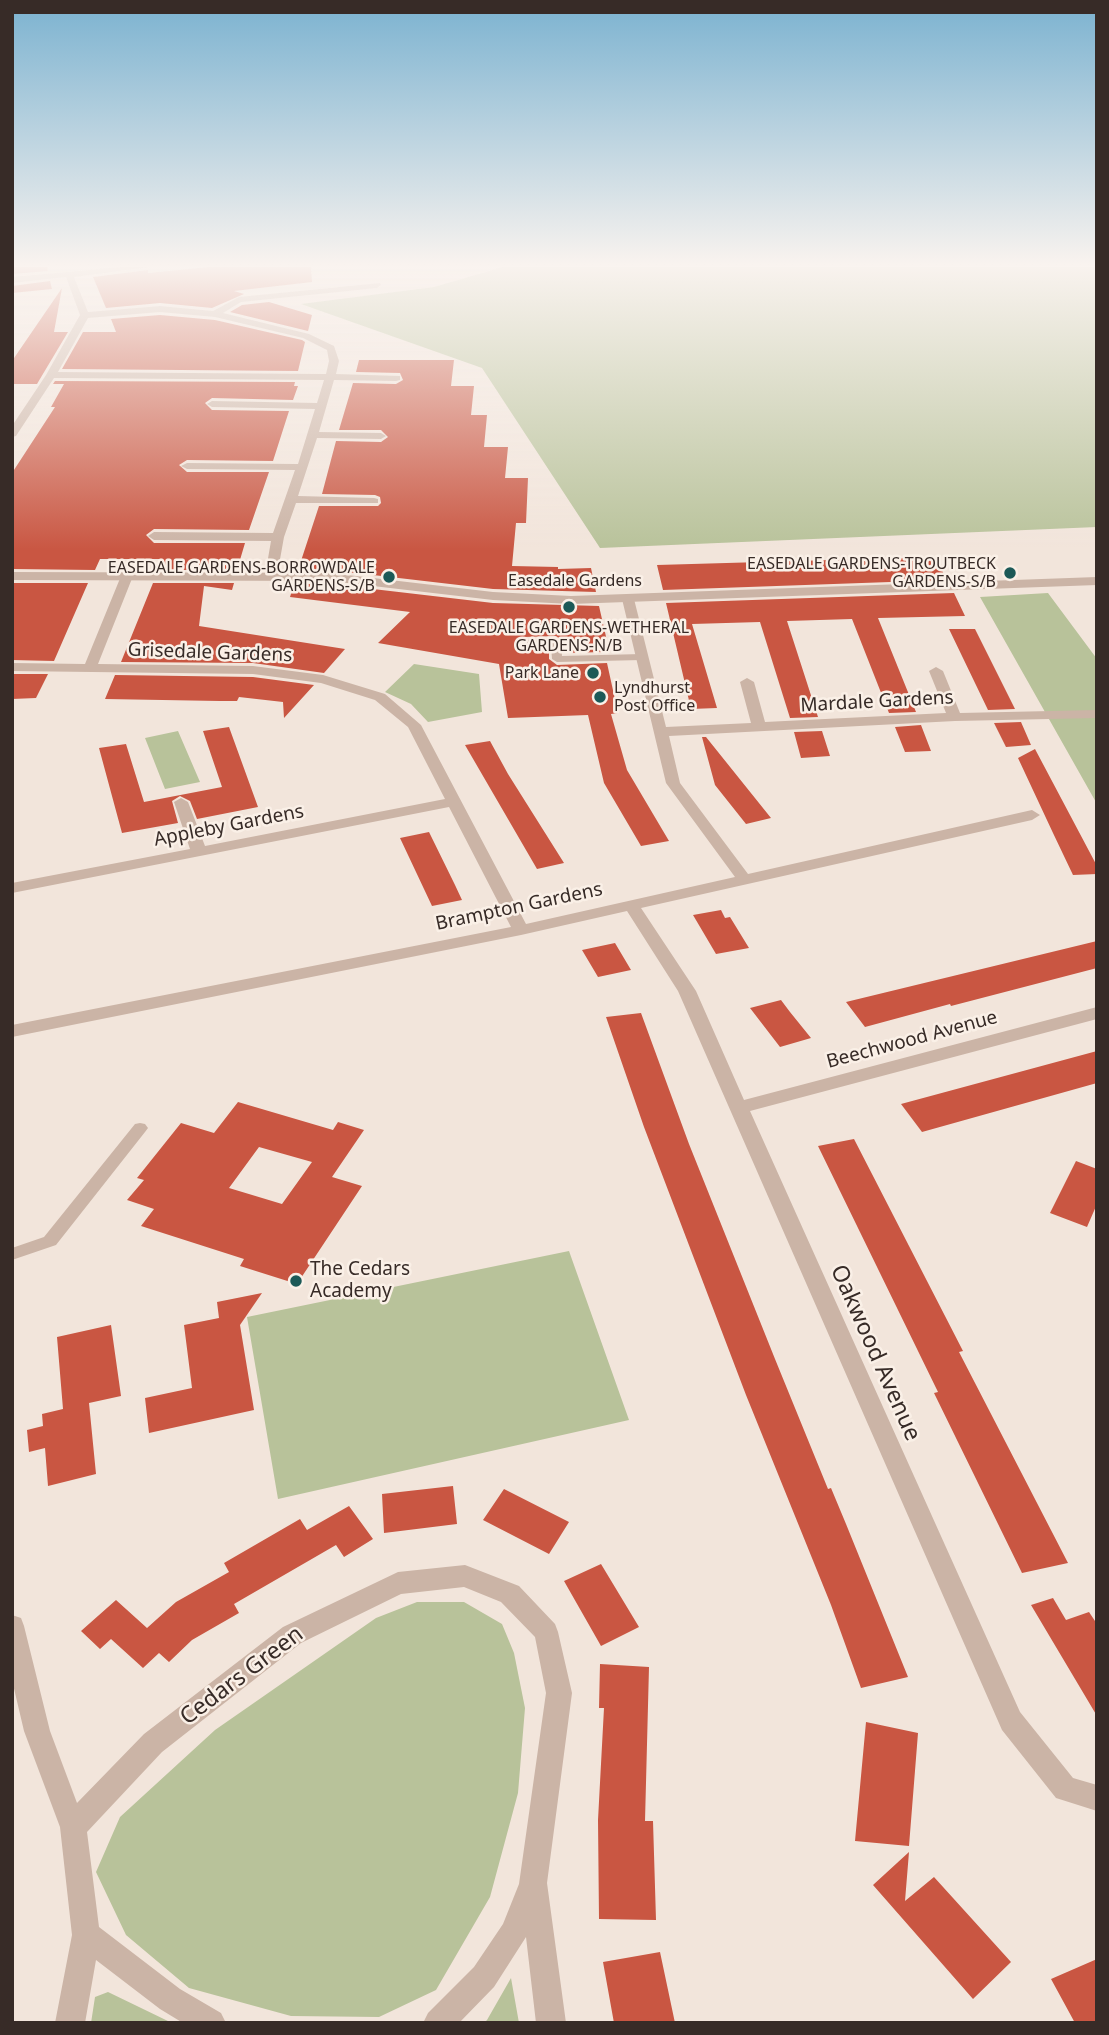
<!DOCTYPE html>
<html>
<head>
<meta charset="utf-8">
<style>
	body { margin:0 }
	#map { position:relative; width:1109px; height:2035px; overflow:hidden; background:#f2e5db; font-family:"Noto Sans",sans-serif }
	canvas { display:block }
	.frame { position:absolute; inset:0; border:14px solid #372b27; pointer-events:none }
</style>
</head>
<body>
<div id="map">
<canvas width="1109" height="2035"></canvas>
<div class="frame"></div>
</div>
<script>
const ctx = document.querySelector('canvas').getContext('2d');
ctx.lineJoin = 'round';
function paint(path, color) { ctx.fillStyle = color; ctx.fill(path, 'evenodd'); }
const shape = rows => new Path2D(rows.map(r => 'M' + r).join(''));
function trace(path, color, width, dash) { ctx.strokeStyle = color; ctx.lineWidth = width; ctx.lineCap = dash ? 'butt' : 'round'; ctx.setLineDash(dash || []); ctx.stroke(path); }
function label(font, color, halo, rows, align = 'center') {
  ctx.font = font + ' "Noto Sans",sans-serif'; ctx.lineWidth = 5; ctx.setLineDash([]); ctx.textBaseline = 'middle'; ctx.strokeStyle = halo; ctx.fillStyle = color; for (const [text, x, y, turn = 0] of rows) {
    ctx.save(); ctx.translate(x, y); ctx.rotate((+turn || 0) * Math.PI / 180); ctx.textAlign = isNaN(turn) ? turn : align; if (halo) ctx.strokeText(text, 0, 0); ctx.fillText(text, 0, 0); ctx.restore();
  }
}
paint(shape([
	[503,267,1097,267,1097,527,600,548,482,368,301,304,434,287],
	[1048,593,1097,659,1097,804,980,597],
	[414,664,479,674,482,712,428,722,411,704,385,692],
	[178,731,200,782,165,789,145,738],
	[569,1251,629,1420,278,1499,247,1317],
	[417,1602,464,1602,502,1624,514,1653,525,1708,518,1793,490,1897,436,1990,379,2017,291,2016,189,1988,126,1935,96,1872,120,1817,215,1730,376,1618],
	[511,1978,519,2023,484,2023,487,2020],
	[108,1992,170,2022,170,2023,91,2023,95,1997]
]), '#b8c29a');
paint(shape([
	[12,267,47,267,48,271,12,274],
	[209,267,311,267,312,282,234,291,244,294,212,308,160,303,106,308,93,277,148,270,148,273],
	[50,281,52,289,12,293,12,286],
	[62,288,54,332,68,332,37,384,12,384,12,361],
	[269,302,312,315,308,331,230,312,242,305],
	[160,315,215,320,302,340,305,342,298,371,62,369,83,332,116,332,111,319],
	[359,360,454,360,451,386,474,386,471,415,487,415,484,447,508,447,505,478,528,478,526,523,516,523,512,566,558,567,558,569,591,568,596,592,493,589,330,570,298,570,319,506,378,506,381,503,380,497,375,495,322,494,336,441,381,442,388,437,381,430,339,430,353,383,396,384,403,380,400,373,356,372],
	[55,381,295,382,294,386,298,386,293,400,212,398,205,403,212,410,289,411,273,461,187,460,179,465,187,472,269,472,249,530,154,529,146,535,154,543,245,543,237,570,158,570,163,559,100,559,95,570,12,569,12,473,55,407,51,407,64,384,53,384],
	[935,557,947,580,663,590,657,565],
	[12,583,88,583,54,661,12,660],
	[153,583,234,583,232,590,204,586,199,626,345,649,324,673,253,663,121,662],
	[294,584,330,584,493,603,599,606,607,641,602,641,604,652,564,653,564,642,556,636,524,637,517,644,524,649,549,648,549,659,557,665,607,663,618,713,611,714,627,770,669,841,641,846,604,783,588,715,508,718,499,664,378,643,410,612,290,597],
	[954,593,965,616,878,618,916,712,889,713,852,619,787,621,818,717,790,718,760,622,692,624,717,708,691,709,666,603],
	[949,629,975,629,1015,709,988,710],
	[12,674,48,674,36,698,12,699],
	[115,675,253,677,314,685,284,718,283,702,239,697,237,701,220,701,105,699],
	[1021,722,1031,745,1006,747,994,723],
	[921,725,931,751,905,752,895,727],
	[229,727,258,807,197,819,190,801,180,796,172,801,178,823,122,833,99,748,126,744,144,802,222,787,203,731],
	[822,731,830,756,801,758,794,732],
	[702,737,706,737,771,818,746,824,715,785],
	[490,741,508,774,564,863,537,869,465,745],
	[1035,749,1097,866,1097,874,1073,875,1053,833,1018,758],
	[429,832,455,885,462,900,432,906,400,838],
	[721,910,725,918,730,917,749,948,716,954,693,915],
	[1097,941,1097,968,951,1006,950,1004,865,1027,846,1002],
	[615,943,631,970,598,977,582,950],
	[781,1000,790,1012,811,1038,780,1047,750,1008],
	[641,1013,689,1144,775,1359,828,1489,831,1488,846,1524,908,1677,861,1688,831,1605,746,1395,644,1127,606,1017],
	[1097,1051,1097,1083,922,1132,901,1104],
	[238,1102,333,1130,338,1122,364,1130,332,1177,362,1186,297,1284,240,1266,244,1259,141,1226,154,1209,127,1200,144,1180,137,1178,181,1123,214,1133],
	[259,1147,312,1162,282,1204,229,1188],
	[854,1139,963,1351,959,1352,1068,1563,1022,1573,934,1393,938,1392,818,1146],
	[1076,1161,1097,1169,1097,1204,1087,1227,1050,1213],
	[262,1293,240,1325,254,1410,149,1433,145,1398,192,1388,184,1325,219,1318,217,1302],
	[111,1325,121,1396,89,1403,96,1474,48,1486,45,1448,29,1452,27,1430,43,1426,42,1414,63,1409,57,1337],
	[453,1486,457,1524,384,1533,382,1494],
	[504,1489,569,1522,549,1554,483,1520],
	[349,1506,373,1539,344,1557,336,1545,234,1604,239,1613,192,1640,169,1662,159,1653,143,1668,111,1639,100,1649,81,1631,116,1600,147,1628,176,1602,229,1572,224,1563,300,1519,307,1530],
	[601,1564,639,1627,601,1646,564,1581],
	[1053,1598,1066,1620,1089,1612,1097,1624,1097,1716,1031,1605],
	[600,1664,649,1667,645,1821,653,1821,656,1920,599,1919,598,1820,604,1708,599,1708],
	[866,1722,918,1733,909,1846,855,1841],
	[909,1852,905,1901,934,1877,1011,1962,973,1999,873,1885],
	[660,1952,675,2023,614,2023,603,1962],
	[1097,1959,1097,2023,1075,2023,1051,1979]
]), '#c95642');
paint(shape([
	[556,639,561,642,562,656,642,654,647,657,642,660,557,662,552,659,551,645,524,646,519,643,524,640,556,639],
	[140,1123,145,1124,148,1128,145,1132,56,1245,12,1260,12,1248,44,1237,135,1124,140,1123]
]), '#cbb4a6');
paint(shape([
	[122,267,149,267,74,277,88,312,160,306,213,311,239,297,380,283,381,285,377,288,241,302,223,313,309,334,334,346,339,361,336,374,400,376,400,380,396,381,334,380,319,432,381,433,386,436,381,439,317,438,298,496,374,498,378,499,378,503,296,503,284,537,277,576,271,580,265,576,271,541,154,540,148,536,154,532,273,533,295,470,187,469,181,466,187,463,298,464,315,409,212,407,207,404,212,401,317,403,324,380,54,378,16,436,12,437,12,426,46,375,80,315,66,277,12,283,12,277,122,267],
	[160,312,215,317,303,338,327,350,329,361,326,374,58,372,88,318,160,312],
	[127,572,133,576,98,664,253,666,323,675,385,694,421,725,526,924,735,877,666,783,622,599,624,596,632,596,634,599,666,727,751,723,740,682,747,678,754,682,765,722,946,713,929,671,936,667,943,671,960,713,1097,710,1097,718,955,721,669,736,680,783,748,874,1032,810,1040,815,1032,820,641,908,696,991,744,1100,1097,1007,1097,1019,750,1111,1020,1712,1073,1778,1097,1785,1097,1811,1056,1798,1002,1730,678,991,627,911,521,935,12,1037,12,1025,511,927,449,807,12,893,12,883,190,849,174,802,181,798,188,802,205,846,445,799,408,727,375,700,321,683,253,674,12,671,12,663,85,664,121,576,127,572],
	[465,1565,519,1586,555,1624,558,1632,572,1693,547,1883,566,2023,536,2023,526,1937,494,1987,459,2023,423,2023,428,2013,474,1967,503,1924,519,1884,546,1693,535,1637,501,1602,464,1587,401,1594,301,1643,162,1752,87,1832,99,1927,180,1989,221,2013,226,2023,183,2023,160,2009,96,1960,85,2023,55,2023,72,1935,60,1827,24,1731,12,1680,12,1615,21,1618,24,1626,50,1731,77,1803,144,1734,283,1627,398,1572,465,1565]
]), '#cbb4a6');
paint(shape([
	[12,572,330,573,493,592,571,596,1097,577,1097,585,571,604,493,600,330,581,12,580,12,572]
]), '#cbb4a6');
const sky = ctx.createLinearGradient(0, 0, 0, 551);
sky.addColorStop(0, '#7bb2d0');
sky.addColorStop(0.48, '#f9f3ef');
sky.addColorStop(1, '#f9f3ef00');
ctx.fillStyle = sky;
ctx.fillRect(0, 0, 1109, 551);
for (const [x, y, r, color] of [
	[1010,573,7,"#1c5957"],
	[389,577,7,"#1c5957"],
	[569,607,7,"#1c5957"],
	[593,673,7,"#1c5957"],
	[600,697,7,"#1c5957"],
	[296,1281,7,"#1c5957"]
]) { const dot = new Path2D(); dot.arc(x, y, r, 0, 2 * Math.PI); ctx.fillStyle = color; ctx.fill(dot); trace(dot, '#faf0e7', 2.5); }
label('16px', '#372b27', '#faf0e7', [
	["EASEDALE GARDENS-TROUTBECK",996,564],
	["GARDENS-S/B",996,582],
	["EASEDALE GARDENS-BORROWDALE",375,568],
	["GARDENS-S/B",375,586],
	["EASEDALE GARDENS-WETHERAL",569,628,"center"],
	["GARDENS-N/B",569,646,"center"],
	["Park Lane",579,673],
	["Lyndhurst",614,688,"left"],
	["Post Office",614,706,"left"]
], 'right');
label('16px', '#372b27', '#faf0e7', [
	["Easedale Gardens",575,581]
]);
label('19px', '#372b27', '#faf0e7', [
	["Grisedale Gardens",210,653,2],
	["Mardale Gardens",877,702,-3],
	["Appleby Gardens",229,826,-11],
	["Brampton Gardens",519,907,-12],
	["Beechwood Avenue",912,1040,-15]
]);
label('19px', '#372b27', '#faf0e7', [
	["The Cedars",310,1270],
	["Academy",310,1292]
], 'left');
label('23px', '#372b27', '#faf0e7', [
	["Oakwood Avenue",875,1353,66],
	["Cedars Green",242,1676,-37]
]);
</script>
</body>
</html>
